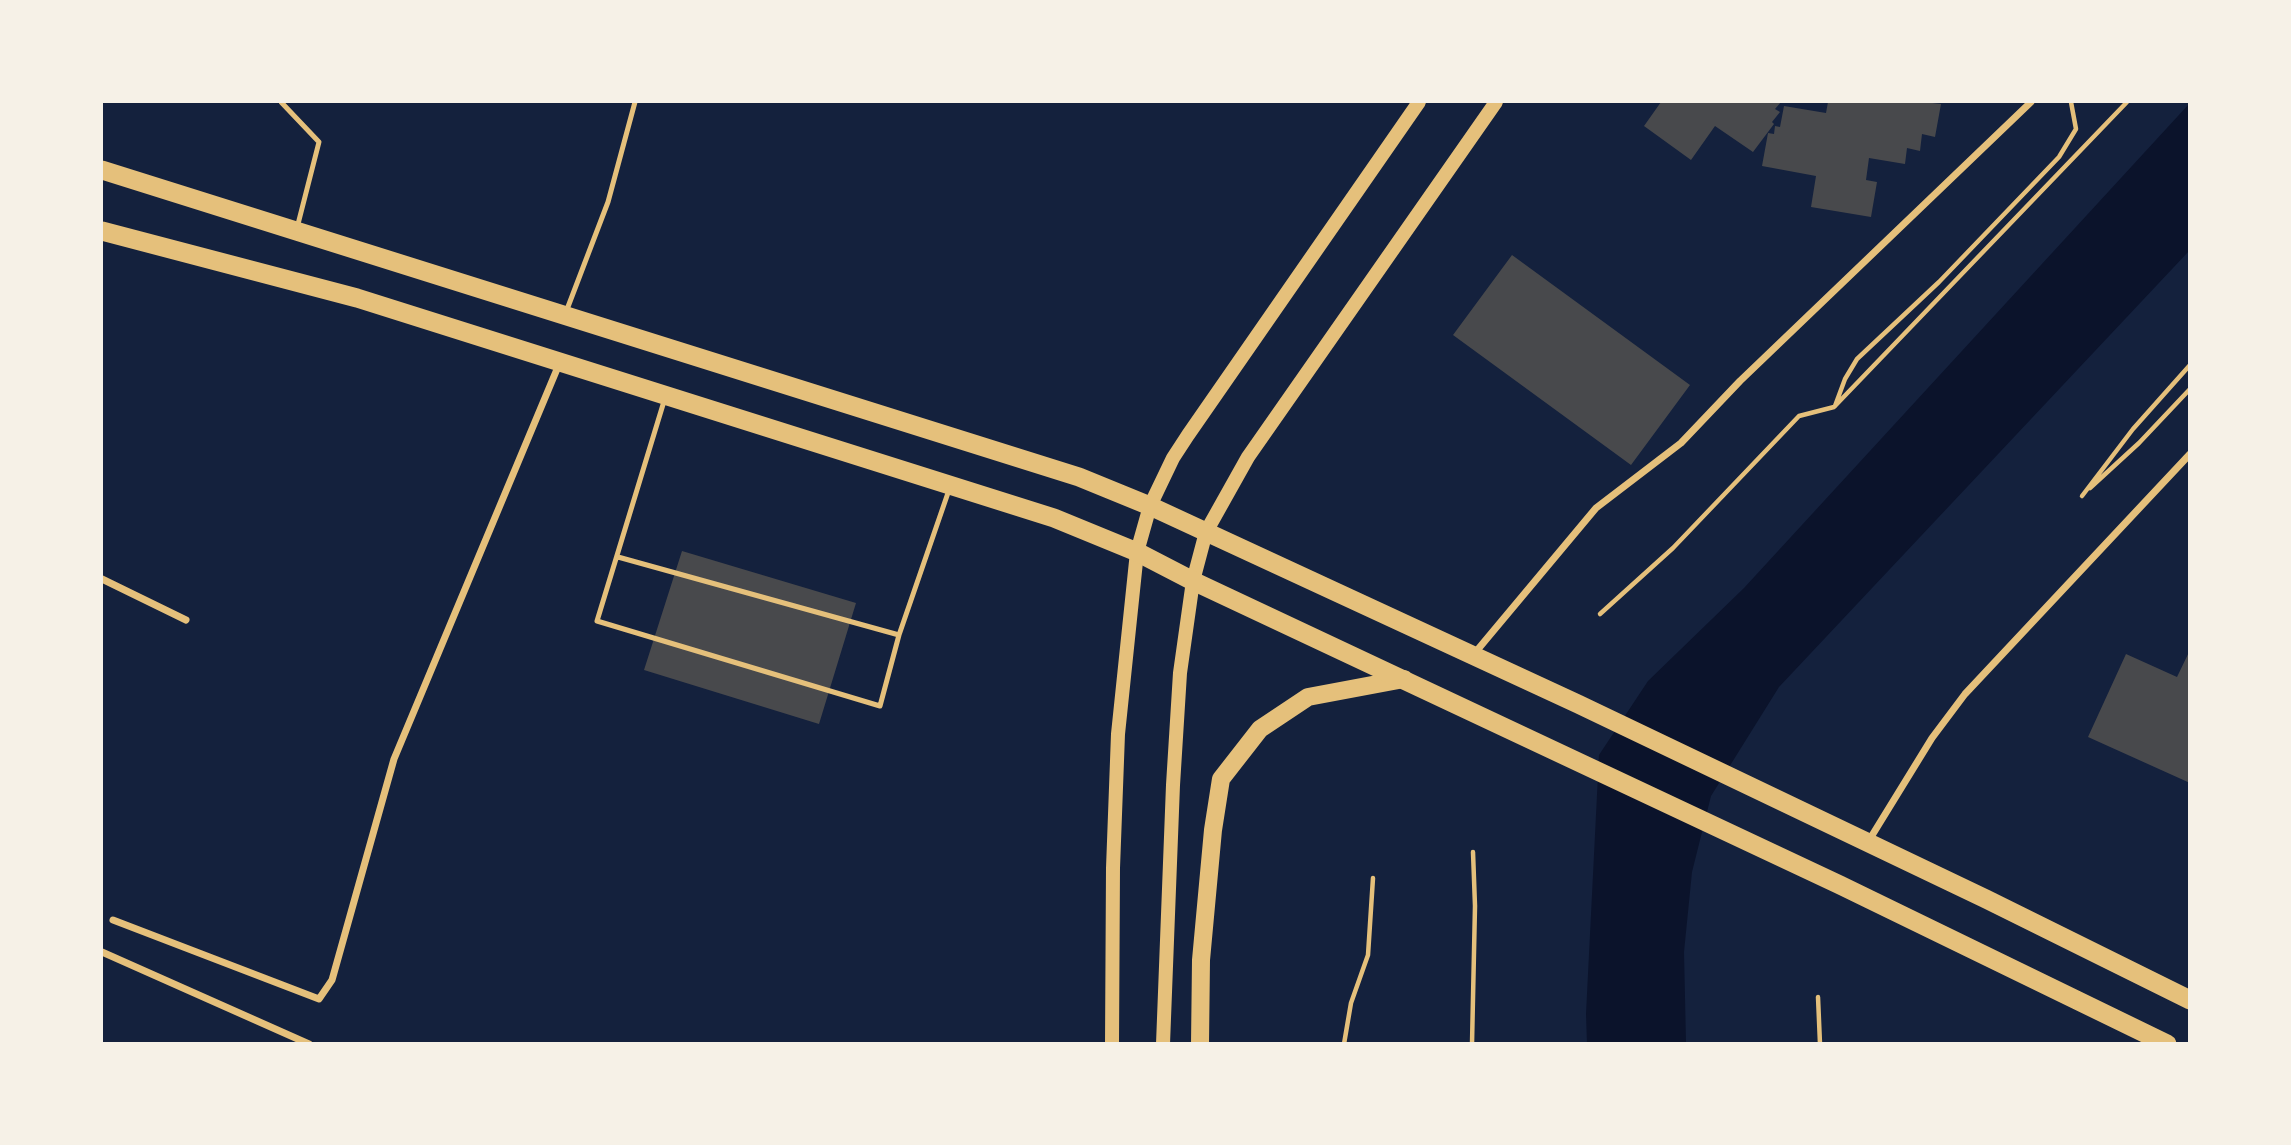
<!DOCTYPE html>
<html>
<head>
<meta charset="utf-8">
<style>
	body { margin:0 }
	#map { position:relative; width:2291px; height:1145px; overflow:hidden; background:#14213d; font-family:"Archivo Narrow",sans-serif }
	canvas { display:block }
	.frame { position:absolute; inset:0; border:103px solid #f6f1e7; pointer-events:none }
</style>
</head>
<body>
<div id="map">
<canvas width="2291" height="1145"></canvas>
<div class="frame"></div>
</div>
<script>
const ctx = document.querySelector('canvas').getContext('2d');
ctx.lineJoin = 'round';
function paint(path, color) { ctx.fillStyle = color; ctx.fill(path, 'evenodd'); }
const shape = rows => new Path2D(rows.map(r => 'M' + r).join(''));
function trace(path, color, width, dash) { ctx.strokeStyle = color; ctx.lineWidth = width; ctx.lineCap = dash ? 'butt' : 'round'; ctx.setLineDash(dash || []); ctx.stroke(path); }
paint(shape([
	[2189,104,2189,251,1779,687,1711,796,1692,872,1684,952,1686,1043,1587,1044,1586,1014,1599,755,1648,681,1744,588]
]), '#0b132b');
paint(shape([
	[1661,102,1781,102,1775,109,1780,112,1772,122,1774,124,1753,152,1715,126,1691,160,1644,126],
	[1828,102,1924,102,1941,104,1935,137,1922,134,1920,151,1907,148,1905,164,1869,158,1866,180,1877,182,1871,217,1811,207,1816,176,1762,166,1768,133,1774,134,1775,126,1780,127,1784,106,1826,113],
	[1512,255,1690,385,1631,465,1453,335],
	[682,551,856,603,819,724,644,670],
	[2190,650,2190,783,2088,737,2126,654,2177,677]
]), '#48494c');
trace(shape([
	[1835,406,1845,379,1857,359,1939,282,2059,157,2076,129,2071,102],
	[2090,488,2139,443,2190,389],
	[2082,496,2133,429,2190,365],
	[1600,614,1673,548,1799,416,1834,407,2127,102],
	[1818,997,1820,1044],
	[1344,1044,1351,1003,1368,955,1373,878],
	[1472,1044,1475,906,1473,852]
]), '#e5c07b', 4.5);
trace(shape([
	[281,102,319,142,297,228],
	[566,312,608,202,635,102],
	[665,398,597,621,880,706,899,635,949,490],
	[618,557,899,635]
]), '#e5c07b', 5);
trace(shape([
	[102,579,186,620],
	[1474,654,1596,508,1681,443,1740,381,2031,102],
	[1868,842,1932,738,1965,694,2190,454],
	[113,920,319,999,332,980,394,759,560,362],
	[102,952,309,1044]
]), '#e5c07b', 7);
trace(shape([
	[1112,1044,1113,868,1118,734,1137,552,1150,506,1173,458,1188,435,1419,102],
	[1163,1044,1173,785,1180,673,1193,581,1206,532,1248,457,1496,102]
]), '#e5c07b', 14);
trace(shape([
	[1200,1044,1201,960,1213,830,1221,779,1260,729,1308,697,1404,679]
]), '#e5c07b', 18);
trace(shape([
	[102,170,1079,477,1150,506,1578,704,1986,899,2190,1000],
	[102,231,357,298,1054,518,1137,552,1193,581,1840,885,2167,1044]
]), '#e5c07b', 19);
</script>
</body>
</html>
